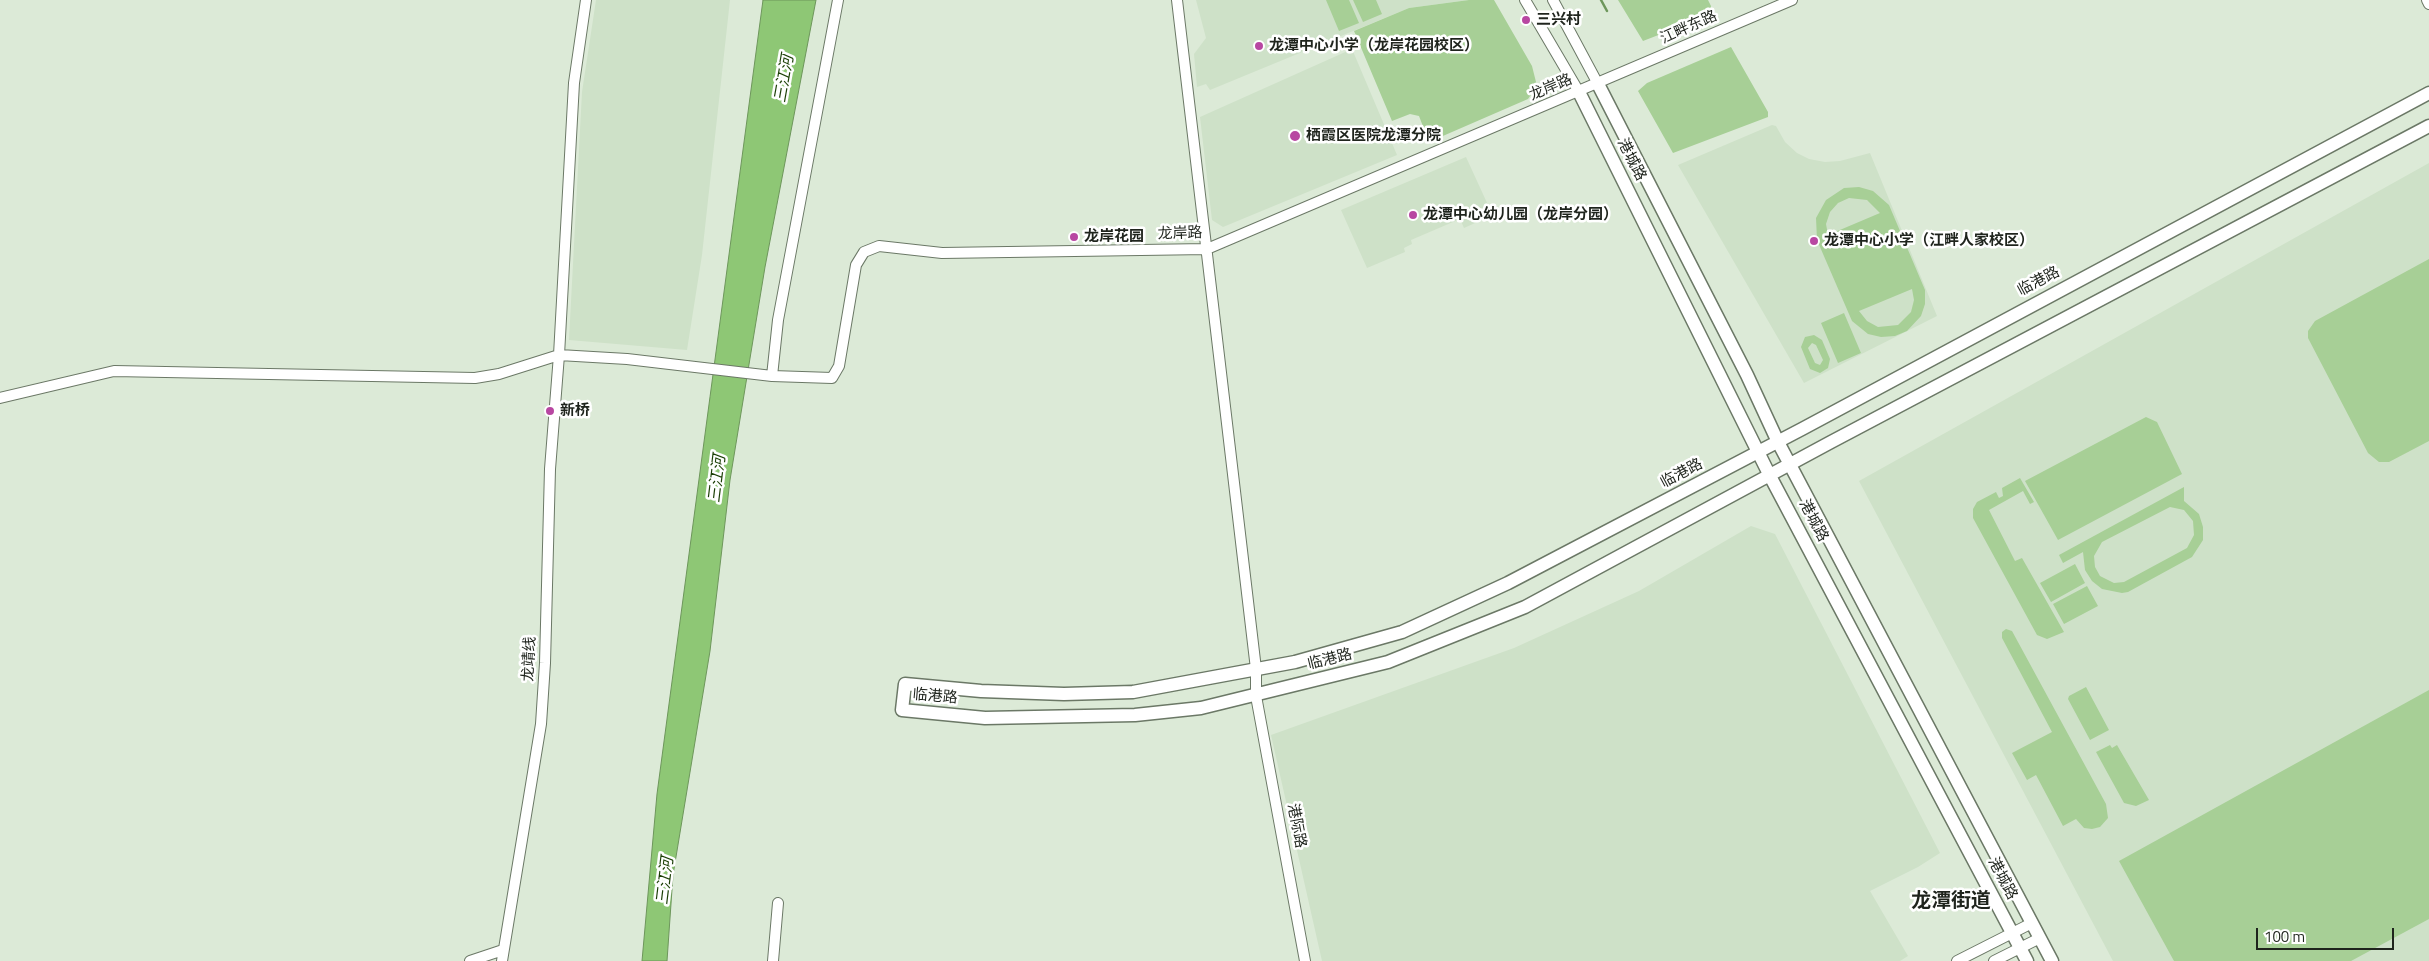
<!DOCTYPE html>
<html>
<head>
<meta charset="utf-8">
<style>
	body { margin:0 }
	#map { position:relative; width:2429px; height:961px; overflow:hidden; background:#dcead7; font-family:"Titillium Web",sans-serif }
	canvas { display:block }
	.scale { position:absolute; left:2256px; top:928px; width:138px; height:22px; box-sizing:border-box; border:2px solid #1f241d; border-top:0; padding-left:6px; font-size:15px; line-height:18px; white-space:nowrap; color:#1f241d; -webkit-text-stroke:4px #fff; paint-order:stroke }
</style>
</head>
<body>
<div id="map">
<canvas width="2429" height="961"></canvas>
<div class="scale">100 m</div>
</div>
<script>
const ctx = document.querySelector('canvas').getContext('2d');
ctx.lineJoin = 'round';
function paint(path, color) { ctx.fillStyle = color; ctx.fill(path, 'evenodd'); }
const shape = rows => new Path2D(rows.map(r => 'M' + r).join(''));
function trace(path, color, width, dash) { ctx.strokeStyle = color; ctx.lineWidth = width; ctx.lineCap = dash ? 'butt' : 'round'; ctx.setLineDash(dash || []); ctx.stroke(path); }
function label(font, color, halo, rows, align = 'center') {
  ctx.font = font + ' "Titillium Web","Noto Sans SC",sans-serif'; ctx.lineWidth = 5; ctx.setLineDash([]); ctx.textBaseline = 'middle'; ctx.strokeStyle = halo; ctx.fillStyle = color; for (const [text, x, y, turn = 0] of rows) {
    ctx.save(); ctx.translate(x, y); ctx.rotate((+turn || 0) * Math.PI / 180); ctx.textAlign = isNaN(turn) ? turn : align; if (halo) ctx.strokeText(text, 0, 0); ctx.fillText(text, 0, 0); ctx.restore();
  }
}
paint(shape([
	[596,0,730,0,702,255,687,350,569,340,582,92],
	[1196,0,1469,0,1409,8,1210,90,1206,84,1197,87,1194,54,1206,38],
	[1352,49,1397,155,1223,227,1212,220,1200,117],
	[1772,125,1776,126,1785,142,1797,153,1809,159,1825,162,1840,161,1870,153,1937,316,1804,383,1678,165],
	[1466,157,1488,205,1480,209,1484,219,1464,228,1460,219,1411,240,1412,244,1404,248,1405,252,1367,268,1341,210],
	[2429,163,2429,961,2113,961,1859,481],
	[1751,526,1775,534,1940,853,1918,867,1870,891,1908,956,1900,961,1322,961,1271,735,1514,648,1639,591]
]), '#cee1c8');
paint(shape([
	[1326,0,1349,0,1359,23,1339,31],
	[1353,0,1376,0,1382,14,1363,22],
	[1469,0,1494,0,1532,66,1537,86,1528,99,1429,142,1419,116,1410,114,1392,121,1354,31,1409,8],
	[1618,0,1708,0,1711,6,1710,15,1643,41],
	[1731,47,1768,112,1768,117,1673,153,1638,91,1647,83],
	[1859,187,1873,191,1889,205,1925,290,1925,304,1921,316,1907,331,1895,336,1881,337,1868,334,1852,321,1817,240,1816,218,1826,200,1844,188],
	[1849,198,1867,200,1880,213,1828,235,1826,224,1830,212,1838,203],
	[1912,289,1914,300,1911,312,1898,325,1878,327,1867,321,1859,311],
	[2429,259,2429,441,2389,462,2379,462,2368,453,2308,338,2308,331,2315,321],
	[1844,313,1861,353,1838,363,1821,323],
	[1814,335,1822,340,1830,359,1828,368,1820,373,1810,369,1801,347,1805,337],
	[1812,343,1816,345,1823,360,1820,365,1815,363,1808,348],
	[2146,417,2157,422,2182,474,2058,540,2025,481],
	[2020,478,2034,502,2030,504,2023,491,1989,510,2015,561,2022,558,2064,632,2047,639,2037,635,1973,518,1973,509,1977,502,1996,492,1999,498,2003,496,2002,488],
	[2184,487,2184,501,2199,514,2203,527,2203,540,2192,557,2128,592,2122,593,2102,589,2092,581,2085,570,2083,552,2063,563,2059,555],
	[2170,507,2184,510,2193,521,2194,535,2187,548,2124,582,2114,583,2100,576,2095,567,2094,556,2102,542],
	[2075,564,2085,583,2051,602,2040,583],
	[2087,586,2098,606,2064,624,2053,604],
	[2006,629,2012,631,2106,804,2108,818,2100,827,2092,829,2084,828,2076,819,2063,826,2036,775,2027,780,2012,753,2052,732,2002,638,2002,632],
	[2086,687,2109,730,2090,740,2068,699,2069,696],
	[2429,690,2429,919,2351,961,2174,961,2119,861],
	[2110,745,2112,748,2117,745,2149,800,2136,806,2124,803,2096,752]
]), '#a7cf96');
const water = shape([
	[763,0,816,0,765,267,730,480,710,651,673,875,667,961,642,961,657,794,763,0]
]);
paint(water, '#8ec775');
trace(water, '#6d965b', 1);
trace(shape([
	[1601,0,1607,11]
]), '#6d965b', 2.5);
const minor = shape([
	[1177,0,1256,669,1256,696,1305,961],
	[1525,0,1579,92],
	[1553,0,1598,84],
	[2427,0,2429,4],
	[772,376,778,320,838,0],
	[0,398,114,371,475,378,499,374,559,355,627,359,772,376,832,378,839,366,856,265,864,252,879,246,942,253,1207,249,1792,0],
	[470,961,503,950],
	[502,961,541,724,545,663,550,469,559,355,574,83,586,0],
	[773,961,778,903],
	[1957,961,2032,923],
	[1994,961,2040,938]
]);
const major = shape([
	[1598,84,1747,375,1778,442,2052,961],
	[1579,92,1770,476,2027,961],
	[2429,93,1802,429,1508,583,1402,632,1295,662,1133,692,1064,694,981,691,905,684,902,710,985,718,1135,715,1201,708,1388,662,1525,607,1831,442,2429,126]
]);
trace(minor, '#6b7866', 12);
trace(major, '#6b7866', 15);
trace(minor, '#fff', 10);
trace(major, '#fff', 12);
for (const [x, y, r, color] of [
	[1526,20,5,"#b847a2"],
	[1259,46,5,"#b847a2"],
	[1295,136,6,"#b847a2"],
	[1413,215,5,"#b847a2"],
	[1074,237,5,"#b847a2"],
	[1814,241,5,"#b847a2"],
	[550,411,5,"#b847a2"]
]) { const dot = new Path2D(); dot.arc(x, y, r, 0, 2 * Math.PI); ctx.fillStyle = color; ctx.fill(dot); trace(dot, '#fff', 2); }
label('bold 15px', '#1f241d', '#fff', [
	["三兴村",1536,20],
	["龙潭中心小学（龙岸花园校区）",1269,46],
	["栖霞区医院龙潭分院",1306,136],
	["龙潭中心幼儿园（龙岸分园）",1423,215],
	["龙岸花园",1084,237],
	["龙潭中心小学（江畔人家校区）",1824,241],
	["新桥",560,411]
], 'left');
label('15px', '#1f241d', '#fff', [
	["江畔东路",1689,28,-24],
	["龙岸路",1551,88,-23],
	["港城路",1631,160,63],
	["龙岸路",1180,234,-2],
	["临港路",2039,282,-28],
	["临港路",1682,474,-28],
	["港城路",1813,521,62],
	["龙靖线",530,659,-87],
	["临港路",1330,660,-14],
	["临港路",935,697,5],
	["港际路",1296,826,79],
	["港城路",2002,879,62]
]);
label('italic 16px', '#1a3e04', '#fff', [
	["三江河",785,79,-80],
	["三江河",718,479,-83],
	["三江河",666,881,-83]
]);
label('bold 20px', '#1f241d', '#fff', [
	["龙潭街道",1951,902]
]);
</script>
</body>
</html>
